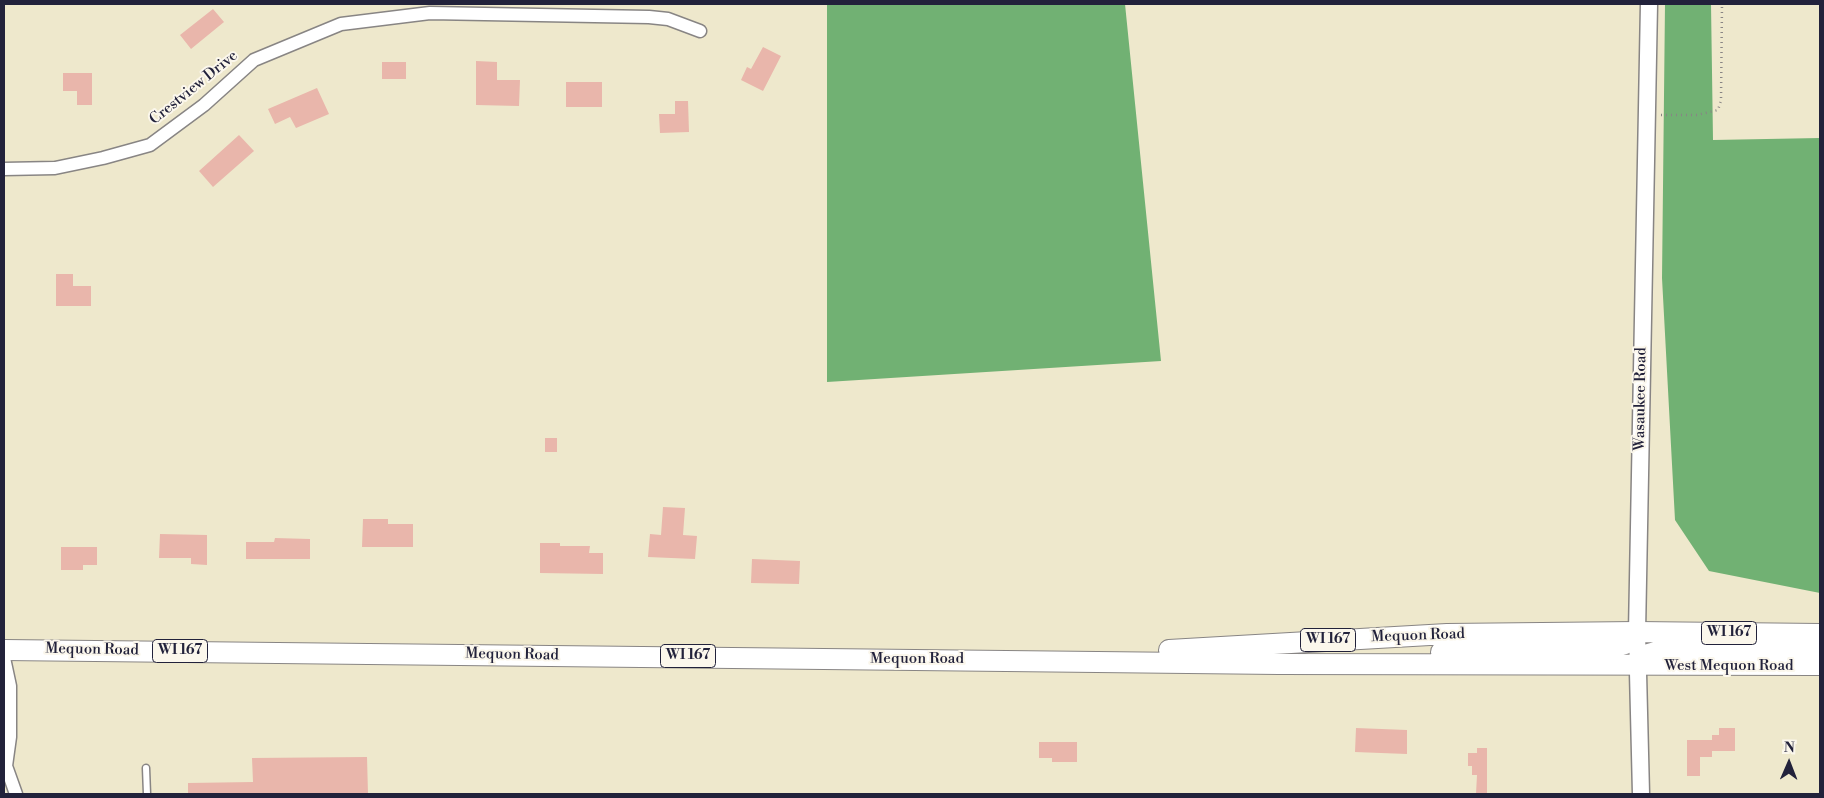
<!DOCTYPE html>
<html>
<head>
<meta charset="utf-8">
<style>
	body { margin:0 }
	#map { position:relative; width:1824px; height:798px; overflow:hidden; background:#eee8cc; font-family:"Libre Bodoni",serif }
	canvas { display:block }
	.frame { position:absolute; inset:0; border:5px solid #22223b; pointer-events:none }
	.north { position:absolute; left:1764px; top:738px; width:50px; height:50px; -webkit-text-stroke:4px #fbf7ec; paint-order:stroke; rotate:1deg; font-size:14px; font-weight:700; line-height:20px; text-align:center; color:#22223b }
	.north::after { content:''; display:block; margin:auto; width:18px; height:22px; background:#22223b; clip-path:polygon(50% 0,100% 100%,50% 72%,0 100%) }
</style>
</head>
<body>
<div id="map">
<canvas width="1824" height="798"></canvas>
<div class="frame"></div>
<div class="north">N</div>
</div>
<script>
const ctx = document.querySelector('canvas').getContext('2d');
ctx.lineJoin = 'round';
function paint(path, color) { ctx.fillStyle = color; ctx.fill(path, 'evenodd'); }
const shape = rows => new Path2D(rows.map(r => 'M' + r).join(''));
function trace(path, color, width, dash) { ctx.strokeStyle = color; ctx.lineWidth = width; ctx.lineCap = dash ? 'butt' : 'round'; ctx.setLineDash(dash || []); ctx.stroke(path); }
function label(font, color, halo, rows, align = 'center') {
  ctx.font = font + ' "Libre Bodoni",serif'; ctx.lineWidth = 4; ctx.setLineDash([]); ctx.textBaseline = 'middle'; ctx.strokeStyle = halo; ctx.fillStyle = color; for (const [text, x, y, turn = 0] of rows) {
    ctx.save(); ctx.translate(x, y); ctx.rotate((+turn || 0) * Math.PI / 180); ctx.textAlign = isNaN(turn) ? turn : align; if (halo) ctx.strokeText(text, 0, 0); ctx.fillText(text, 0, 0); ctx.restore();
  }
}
paint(shape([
	[827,4,1125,4,1161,361,827,382],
	[1665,4,1711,4,1713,140,1820,138,1820,593,1709,571,1675,520,1662,278]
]), '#71b173');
paint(shape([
	[213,9,224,22,191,49,180,35],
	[763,47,781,56,763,91,741,80,747,67,751,69],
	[476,61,497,62,497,80,520,80,519,106,476,105],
	[382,62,406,62,406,79,382,79],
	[63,73,92,73,92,105,77,105,77,91,63,91],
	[566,82,602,82,602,107,566,107],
	[317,88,329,114,296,128,290,117,275,124,268,109],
	[675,101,688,101,689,132,660,133,659,114,675,114],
	[239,135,254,151,213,187,199,171],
	[56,274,73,274,73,286,91,286,91,306,56,306],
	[545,438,557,438,557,452,545,452],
	[663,507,685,508,683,535,697,536,695,559,648,557,650,534,661,535],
	[363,519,388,519,388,524,413,524,413,547,362,547],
	[160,534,207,535,207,565,191,564,191,558,159,558],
	[275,538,310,539,310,559,246,559,246,542,274,542],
	[540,543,560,543,560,546,590,546,589,553,603,553,603,574,540,573],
	[61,547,97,547,97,565,83,565,83,570,61,570],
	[752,559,800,561,799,584,751,583],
	[1356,728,1407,730,1407,754,1355,752],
	[1719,728,1735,728,1735,751,1712,751,1712,757,1700,757,1700,776,1687,776,1687,740,1712,740,1712,735,1719,735],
	[1039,742,1077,742,1077,762,1052,762,1052,758,1039,758],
	[1477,748,1487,748,1487,794,1476,794,1477,775,1472,775,1472,766,1468,766,1468,753,1477,753],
	[367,757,368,794,188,794,188,783,253,782,252,758]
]), '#e9b6ab');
const service = shape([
	[146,768,147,794]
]);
const minor = shape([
	[4,169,55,168,103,158,150,145,204,105,254,60,341,24,430,13,649,17,668,19,700,31],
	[4,658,10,686,10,737,6,766,16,794]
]);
const tertiary = shape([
	[1641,794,1637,632,1649,4]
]);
const primary = shape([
	[4,650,1279,664,1820,665],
	[1169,650,1447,634,1637,632,1820,634],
	[1441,652,1509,649,1609,648,1625,644,1633,638,1637,632],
	[1638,666,1648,654,1669,648,1820,649]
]);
trace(service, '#888584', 9);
trace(minor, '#888584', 15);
trace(tertiary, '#888584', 19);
trace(primary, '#888584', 22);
trace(shape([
	[1661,115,1697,115,1718,110,1721,101,1722,4]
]), '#888584', 2.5, [1, 4]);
trace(service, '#fff', 6);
trace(minor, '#fff', 12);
trace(tertiary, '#fff', 16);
trace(primary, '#fff', 20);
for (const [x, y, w] of [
	[1729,633,55],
	[1328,640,55],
	[180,651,55],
	[688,656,55]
]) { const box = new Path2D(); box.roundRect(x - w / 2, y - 11.5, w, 23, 4); ctx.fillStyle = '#fbf7ec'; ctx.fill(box); trace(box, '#22223b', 1); }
label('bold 14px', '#22223b', null, [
	["WI 167",1729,633],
	["WI 167",1328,640],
	["WI 167",180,651],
	["WI 167",688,656]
]);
label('15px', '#22223b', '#fbf7ec', [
	["Crestview Drive",194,88,-39],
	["Wasaukee Road",1641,399,-89],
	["Mequon Road",1418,636,-2],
	["Mequon Road",92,650,1],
	["Mequon Road",512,655,1],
	["Mequon Road",917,659],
	["West Mequon Road",1729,666]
]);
</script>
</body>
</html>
